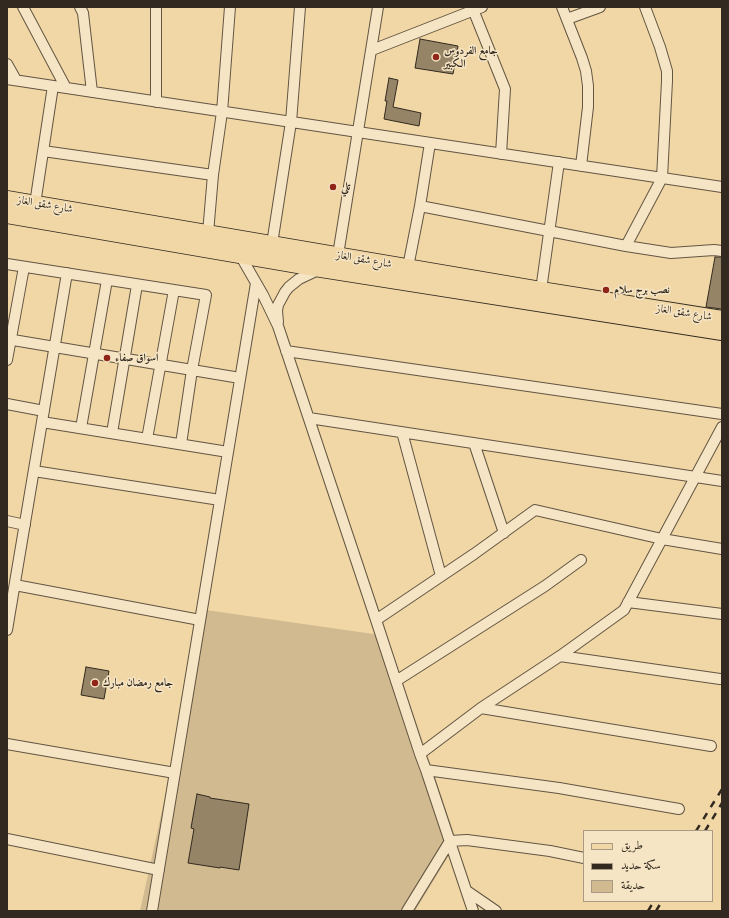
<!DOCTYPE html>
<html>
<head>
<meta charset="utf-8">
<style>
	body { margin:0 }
	#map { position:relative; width:729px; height:918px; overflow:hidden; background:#f1d7a6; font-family:"IM FELL Great Primer",Amiri,serif }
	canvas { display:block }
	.frame { position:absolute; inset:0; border:8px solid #322a20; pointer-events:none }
	.legend { position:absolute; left:583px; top:830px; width:130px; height:72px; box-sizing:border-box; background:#f6e5c5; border:1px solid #a89a83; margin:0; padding:5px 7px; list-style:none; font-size:12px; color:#322a20 }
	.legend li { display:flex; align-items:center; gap:8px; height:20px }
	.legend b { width:20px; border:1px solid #a89a83 }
</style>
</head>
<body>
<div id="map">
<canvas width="729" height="918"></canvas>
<div class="frame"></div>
<ul class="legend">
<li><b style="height:5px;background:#f1d7a6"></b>طريق</li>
<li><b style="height:5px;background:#322a20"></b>سكة حديد</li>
<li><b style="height:11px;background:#d1ba8f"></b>حديقة</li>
</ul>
</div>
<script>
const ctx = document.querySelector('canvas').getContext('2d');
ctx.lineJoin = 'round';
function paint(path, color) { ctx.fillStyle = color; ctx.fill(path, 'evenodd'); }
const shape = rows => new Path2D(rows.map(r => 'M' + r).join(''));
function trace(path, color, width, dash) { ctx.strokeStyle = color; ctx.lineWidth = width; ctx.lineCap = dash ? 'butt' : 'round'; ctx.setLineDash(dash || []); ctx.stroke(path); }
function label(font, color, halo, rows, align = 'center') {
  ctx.font = font + ' "IM FELL Great Primer",Amiri,serif'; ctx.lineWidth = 3; ctx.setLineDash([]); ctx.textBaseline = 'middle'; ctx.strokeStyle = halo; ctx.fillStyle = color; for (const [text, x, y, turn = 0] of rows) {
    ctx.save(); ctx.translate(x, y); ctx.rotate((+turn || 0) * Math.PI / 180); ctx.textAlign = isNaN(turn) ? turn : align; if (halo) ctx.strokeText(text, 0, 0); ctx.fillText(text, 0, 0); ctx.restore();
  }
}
paint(shape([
	[206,610,387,636,457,842,415,911,140,911]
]), '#d1ba8f');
const building = shape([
	[420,39,458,46,453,74,415,68,420,39],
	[389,78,398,80,393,107,421,113,419,126,384,119,387,101,385,101,389,78],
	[715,257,722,257,722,309,706,307,715,257],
	[86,667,109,671,104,699,81,695,86,667],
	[197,794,210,797,210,798,249,804,239,870,220,867,220,868,188,863,194,829,191,828,197,794]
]);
paint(building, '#958466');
trace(building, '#322a20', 1);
const street = shape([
	[23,7,66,88],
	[80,7,83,13,92,92],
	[156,7,156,102],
	[472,7,505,89,501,154],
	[562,7,582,58,586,71,588,86,588,107,581,166],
	[567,19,600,7],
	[372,50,482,7],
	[7,64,16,80],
	[7,79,722,187],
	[43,151,213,175,222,112,230,7],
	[35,204,53,86],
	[420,206,549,231,626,246,662,178,667,81,667,71,660,47,645,7],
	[208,233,213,175],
	[272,244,291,122,300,7],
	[626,246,671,253,714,250,722,251],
	[240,255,263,295,278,326,376,620,420,754,426,770,473,911],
	[338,255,378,7],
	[7,264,206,295,192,370,181,444],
	[408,267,420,206,430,143],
	[541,290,559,162],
	[278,322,277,311,278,305,285,292,289,287,299,279,320,269],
	[7,339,240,378],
	[286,351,722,414],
	[7,360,24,267],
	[7,404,44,411],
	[309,418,722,481],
	[42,422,228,452],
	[81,428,107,280],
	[402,432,441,576],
	[112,433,137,285],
	[147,439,174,290],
	[474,443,504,533],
	[34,471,220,500],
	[7,521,25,525],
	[15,585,200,620],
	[628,602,722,614],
	[376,620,474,554,535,510,662,539,722,549],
	[7,630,67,273],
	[560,656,720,679],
	[396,681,545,586,581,560],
	[481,708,711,746],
	[7,744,175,773],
	[420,754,481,708,560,656,624,610,722,427],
	[426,770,559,788,679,809],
	[7,839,159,870],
	[467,891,496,911],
	[152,911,256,283],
	[407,911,450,841,467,840,550,851,584,858]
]);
const primary = shape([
	[7,199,541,290,722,319],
	[7,215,321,269,722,332]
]);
trace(street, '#625542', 12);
trace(primary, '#322a20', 18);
trace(street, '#f6e5c5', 10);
trace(primary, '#f1d7a6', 16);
trace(shape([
	[696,831,722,789],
	[705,831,722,803],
	[648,911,654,901],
	[656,911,662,901]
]), '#322a20', 2.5, [7, 7]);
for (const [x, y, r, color] of [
	[436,57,4,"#8f2418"],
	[333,187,4,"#8f2418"],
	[606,290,4,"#8f2418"],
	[107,358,4,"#8f2418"],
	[95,683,4,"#8f2418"]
]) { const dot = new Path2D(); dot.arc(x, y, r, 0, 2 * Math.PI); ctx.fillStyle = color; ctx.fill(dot); trace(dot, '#f6e5c5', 1.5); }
label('bold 11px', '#322a20', '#f6e5c5', [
	["جامع الفردوس",444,51],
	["الكبير",444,64],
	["تلي",341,187],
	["نصب برج سلام",614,290],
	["اسواق صفاء",115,358],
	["جامع رمضان مبارك",103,683]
], 'left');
label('11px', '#322a20', '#f6e5c5', [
	["شارع شقق الغاز",45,205,10],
	["شارع شقق الغاز",364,260,10],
	["شارع شقق الغاز",684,313,9]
]);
</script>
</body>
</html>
